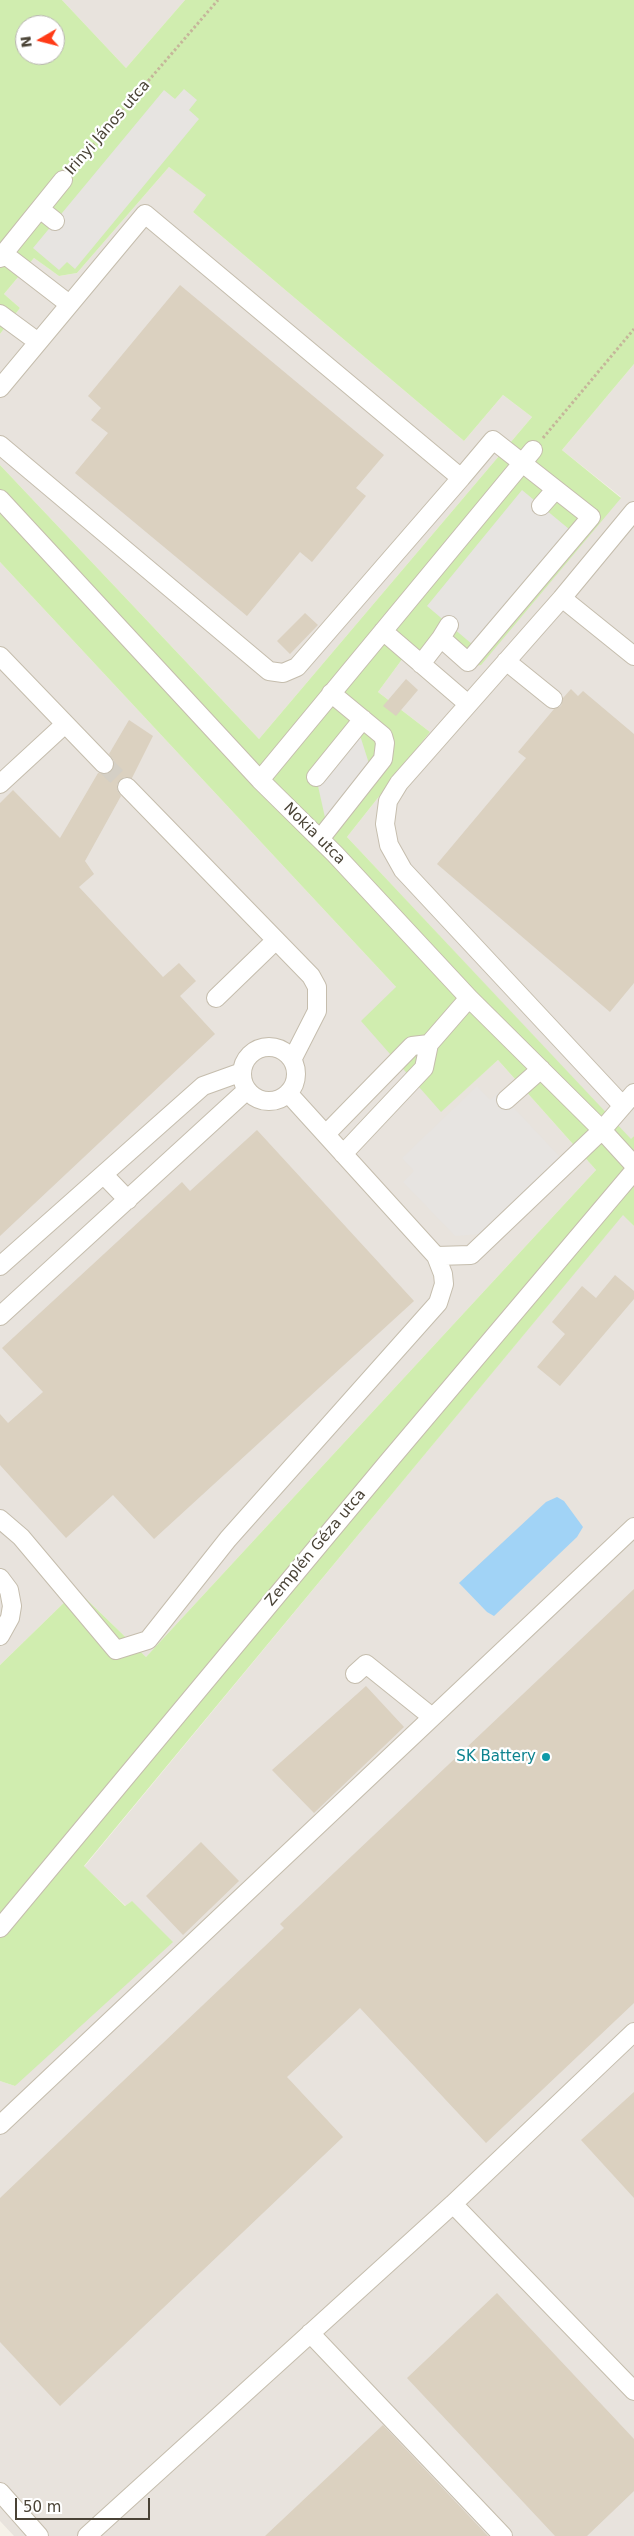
<!DOCTYPE html>
<html>
<head>
<meta charset="utf-8">
<style>
	body { margin:0 }
	#map { position:relative; width:634px; height:2536px; overflow:hidden; background:#f6f2e9; font-family:"DejaVu Sans",sans-serif }
	canvas { display:block }
	.north { position:absolute; left:15px; top:15px; width:50px; height:50px; box-sizing:border-box; background:#fff; border:1px solid #b7b4af; border-radius:50%; rotate:262deg; font-size:14px; font-weight:700; line-height:20px; text-align:center; color:#4a4336 }
	.north::after { content:''; display:block; margin:auto; width:18px; height:22px; background:#ff3b17; clip-path:polygon(50% 0,100% 100%,50% 72%,0 100%) }
	.scale { position:absolute; left:15px; top:2498px; width:135px; height:22px; box-sizing:border-box; border:2px solid #4a4336; border-top:0; padding-left:6px; font-size:15px; line-height:18px; white-space:nowrap; color:#4a4336; -webkit-text-stroke:4px #fff; paint-order:stroke }
</style>
</head>
<body>
<div id="map">
<canvas width="634" height="2536"></canvas>
<div class="north">N</div>
<div class="scale">50 m</div>
</div>
<script>
const ctx = document.querySelector('canvas').getContext('2d');
ctx.lineJoin = 'round';
function paint(path, color) { ctx.fillStyle = color; ctx.fill(path, 'evenodd'); }
const shape = rows => new Path2D(rows.map(r => 'M' + r).join(''));
function trace(path, color, width, dash) { ctx.strokeStyle = color; ctx.lineWidth = width; ctx.lineCap = dash ? 'butt' : 'round'; ctx.setLineDash(dash || []); ctx.stroke(path); }
function label(font, color, halo, rows, align = 'center') {
  ctx.font = font + ' "DejaVu Sans",sans-serif'; ctx.lineWidth = 4.5; ctx.setLineDash([]); ctx.textBaseline = 'middle'; ctx.strokeStyle = halo; ctx.fillStyle = color; for (const [text, x, y, turn = 0] of rows) {
    ctx.save(); ctx.translate(x, y); ctx.rotate((+turn || 0) * Math.PI / 180); ctx.textAlign = isNaN(turn) ? turn : align; if (halo) ctx.strokeText(text, 0, 0); ctx.fillText(text, 0, 0); ctx.restore();
  }
}
paint(shape([
	[62,0,185,0,126,68],
	[169,167,207,195,193,212,464,441,503,395,532,417,259,739,0,465,0,334,20,308,4,294,34,258,59,276,77,273],
	[634,364,634,1136,631,1140,347,837,430,732,378,692,403,658,442,646,621,497,562,450],
	[0,562,396,987,441,1111,498,1060,596,1170,146,1657,77,1590,0,1665],
	[623,1214,634,1226,634,2536,14,2536,0,2521,0,2081,15,2086,132,1901,126,1906,84,1867]
]), '#e8e3dd');
paint(shape([
	[0,0,62,0,126,68,185,0,634,0,634,364,562,450,621,498,481,665,465,667,442,646,403,658,378,692,430,732,347,837,631,1139,634,1136,634,1226,623,1215,84,1866,125,1906,132,1901,173,1942,15,2086,0,2081,0,1665,77,1590,146,1657,596,1170,498,1060,441,1112,361,1021,396,987,0,562,0,465,259,739,532,417,503,395,464,441,193,212,206,195,169,167,77,273,59,276,34,258,4,294,20,308,0,334],
	[25,25,55,25,55,55,25,55]
]), '#d0edaf');
paint(shape([
	[184,89,197,100,189,110,199,119,75,269,67,262,59,270,33,248,164,90,175,99],
	[522,490,575,534,479,650,427,606],
	[357,726,372,773,328,831,316,777],
	[477,1086,490,1100,499,1092,560,1157,480,1234,455,1236,403,1182,414,1171,402,1158]
]), '#e7e4e1');
paint(shape([
	[557,1497,564,1501,583,1527,577,1537,494,1616,487,1612,459,1583,546,1502]
]), '#a1d3f6');
paint(shape([
	[180,285,384,455,356,488,366,496,312,562,300,552,247,616,75,473,108,433,91,420,101,408,88,396],
	[305,613,318,625,290,654,277,641],
	[406,679,418,690,396,716,383,706],
	[571,689,578,696,583,691,634,734,634,983,610,1012,437,864,526,758,518,752,554,709,561,706,563,698],
	[129,720,153,736,132,778,124,777,117,784,117,790,121,796,85,861,94,874,79,887,163,977,179,963,196,981,180,996,215,1034,0,1236,0,803,13,790,60,838,98,773,107,774,114,767,114,761,109,754],
	[257,1130,414,1301,154,1539,113,1495,66,1538,0,1465,0,1414,8,1423,43,1392,2,1348,182,1182,190,1191],
	[615,1275,634,1291,634,1299,560,1386,537,1367,565,1334,552,1322,582,1286,596,1298],
	[634,1589,634,2003,486,2143,360,2008,287,2077,343,2137,60,2406,0,2342,0,2198,284,1928,280,1924],
	[366,1686,404,1727,314,1813,272,1770],
	[201,1842,239,1881,183,1935,146,1896],
	[634,2092,634,2198,581,2140],
	[497,2293,634,2439,634,2491,587,2536,555,2536,407,2378],
	[383,2425,488,2536,265,2536]
]), '#dbd1c0');
trace(shape([
	[104,764,127,787]
]), '#d4cfc5', 18, [18, 9]);
const minor = shape([
	[40,209,55,221],
	[4,254,69,304],
	[0,258,63,180],
	[0,314,38,342],
	[0,388,145,214,461,478,297,667,283,673,269,671,0,445],
	[0,499,260,780,335,854,469,998,602,1130,634,1165],
	[541,506,555,490],
	[562,598,634,511],
	[383,631,468,704],
	[441,638,449,625],
	[0,656,104,764],
	[506,661,553,699],
	[421,664,441,638,468,662,591,517,493,440,461,478],
	[316,777,363,719],
	[260,780,533,450],
	[0,784,64,725],
	[127,787,311,976,317,987,317,1011,292,1060],
	[320,839,383,759,385,743,383,736,331,693],
	[216,998,276,940],
	'242 1074a27 27 0 1 1 54 0a27 27 0 1 1-54 0Z',
	[506,1100,541,1069],
	[623,1106,403,870,389,845,385,824,388,801,399,783,562,598,634,656],
	[326,1134,412,1046,429,1044],
	[343,1154,424,1068,429,1044,469,998],
	[104,1175,128,1200],
	[436,1256,471,1255,602,1130,634,1093],
	[0,1266,203,1086,242,1072],
	[0,1316,247,1090],
	[0,1519,21,1537,116,1650,148,1640,228,1539,438,1303,444,1284,443,1274,436,1256,288,1093],
	[0,1578,9,1590,12,1606,10,1618,0,1636],
	[355,1674,366,1664,432,1717],
	[0,1928,388,1462,634,1171],
	[0,2125,634,1527],
	[453,2204,634,2391],
	[310,2333,503,2536],
	[0,2492,39,2536],
	[87,2536,453,2204,634,2032]
]);
trace(minor, '#c5bdad', 20);
trace(shape([
	[73,168,218,0],
	[543,438,634,329]
]), '#c5b69a', 3, [2.5, 2.5]);
trace(minor, '#fff', 18);
for (const [x, y, r, color] of [
	[546,1757,5,"#0f9aa8"]
]) { const dot = new Path2D(); dot.arc(x, y, r, 0, 2 * Math.PI); ctx.fillStyle = color; ctx.fill(dot); trace(dot, '#fff', 2); }
label('15px', '#4a4336', '#fff', [
	["Irinyi János utca",108,128,-49],
	["Nokia utca",314,834,45],
	["Zemplén Géza utca",316,1548,-50]
]);
label('15px', '#0d838f', '#fff', [
	["SK Battery",536,1757]
], 'right');
</script>
</body>
</html>
